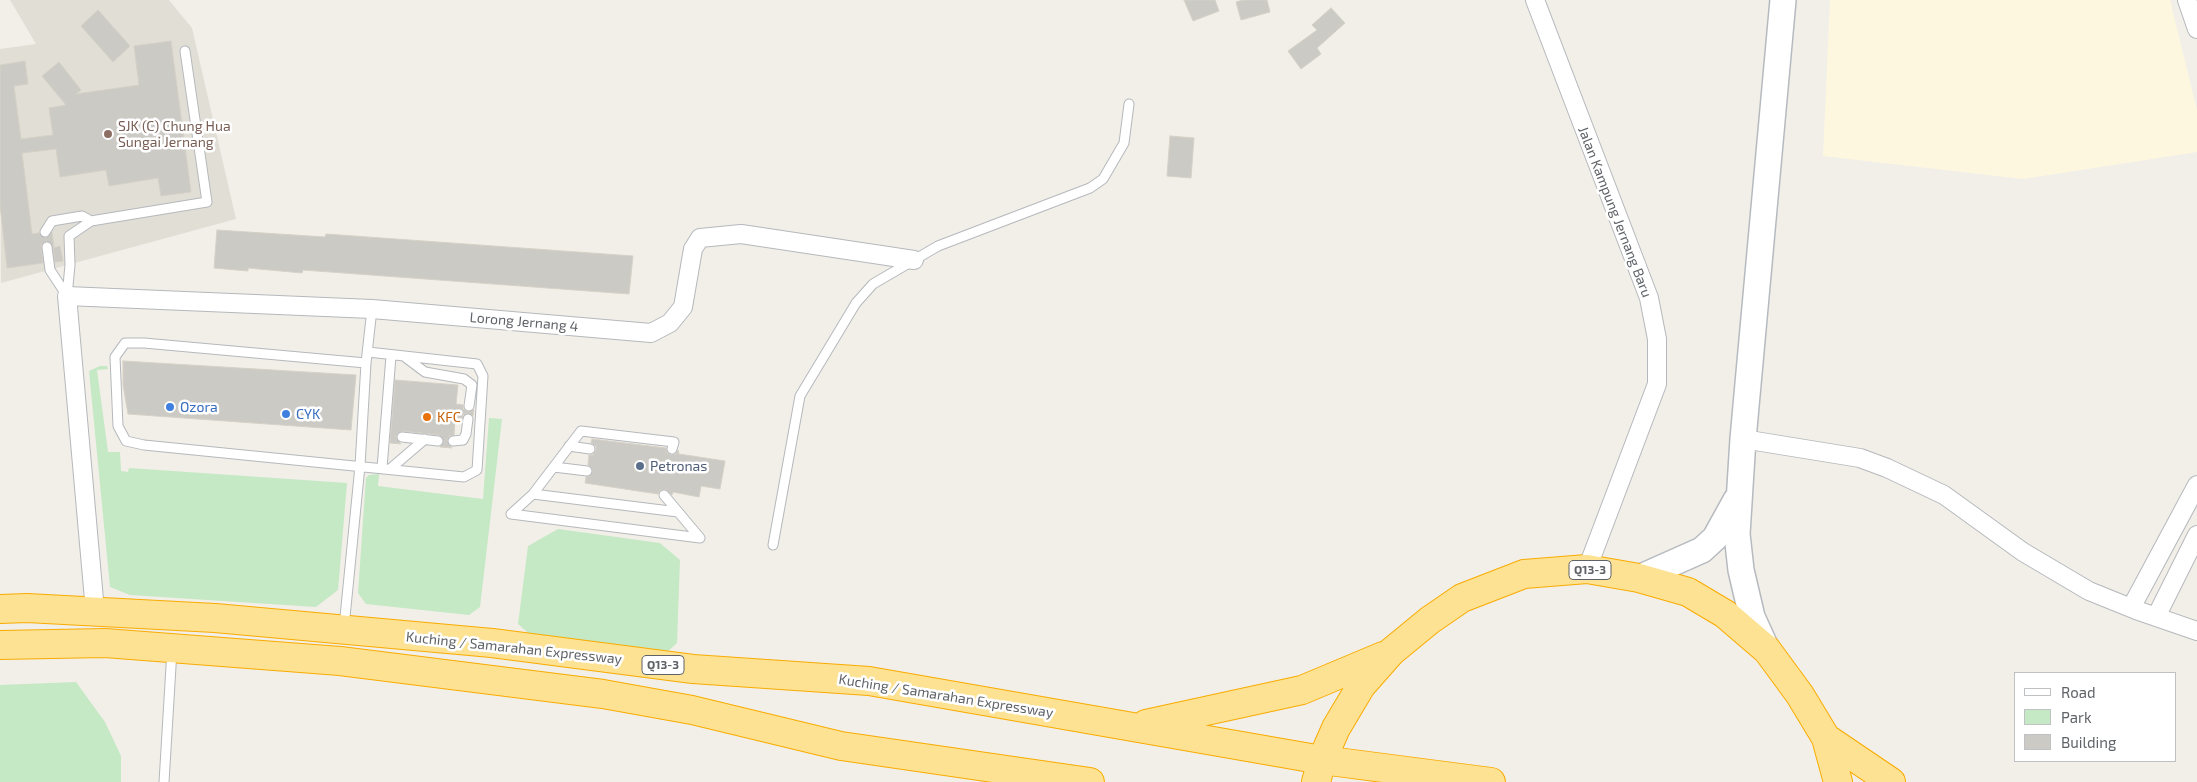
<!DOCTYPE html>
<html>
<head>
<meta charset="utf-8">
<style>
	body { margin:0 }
	#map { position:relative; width:2197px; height:782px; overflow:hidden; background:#f1efe8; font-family:"Exo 2",sans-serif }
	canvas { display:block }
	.legend { position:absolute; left:2014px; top:672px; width:162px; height:90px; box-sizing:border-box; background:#fff; border:1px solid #bfc1c3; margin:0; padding:6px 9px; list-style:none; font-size:15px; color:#5f6368 }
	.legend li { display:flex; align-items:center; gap:10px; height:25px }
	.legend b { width:25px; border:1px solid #bfc1c3 }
</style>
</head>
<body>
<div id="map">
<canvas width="2197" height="782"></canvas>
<ul class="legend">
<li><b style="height:6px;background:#fff"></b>Road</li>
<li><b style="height:14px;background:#c5e8c5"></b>Park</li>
<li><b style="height:14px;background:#cccac5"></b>Building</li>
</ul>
</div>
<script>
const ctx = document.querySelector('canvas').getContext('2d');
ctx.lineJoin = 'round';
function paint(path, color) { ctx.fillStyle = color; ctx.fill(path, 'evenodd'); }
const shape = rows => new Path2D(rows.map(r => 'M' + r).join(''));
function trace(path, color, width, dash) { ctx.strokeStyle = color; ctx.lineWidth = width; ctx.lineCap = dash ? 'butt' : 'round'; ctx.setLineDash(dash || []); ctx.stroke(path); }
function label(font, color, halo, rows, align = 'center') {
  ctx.font = font + ' "Exo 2",sans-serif'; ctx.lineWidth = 5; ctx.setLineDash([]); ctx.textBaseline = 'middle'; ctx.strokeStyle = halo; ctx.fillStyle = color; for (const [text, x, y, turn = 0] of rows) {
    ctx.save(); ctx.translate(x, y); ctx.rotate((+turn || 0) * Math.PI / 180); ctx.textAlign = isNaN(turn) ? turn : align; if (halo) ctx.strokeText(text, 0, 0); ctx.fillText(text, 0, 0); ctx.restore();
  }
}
paint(shape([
	[1830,0,2170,0,2197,110,2197,152,2023,179,1823,156]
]), '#fef7e0');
paint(shape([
	[10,0,169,0,192,28,236,219,1,283,0,49,36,44]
]), '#e1ded6');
paint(shape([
	[100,366,107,366,108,369,97,370,108,452,120,452,121,471,128,472,129,468,347,483,338,590,316,607,130,595,110,587,89,371],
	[489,418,502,419,480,607,469,615,366,604,358,593,366,478,369,475,379,474,378,486,483,499],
	[558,529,660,543,680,560,677,643,667,652,533,637,518,624,528,546],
	[76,682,105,722,121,756,121,782,0,782,0,685]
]), '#c5e8c5');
const building = shape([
	[1184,0,1215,0,1219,11,1193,21,1184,0],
	[1243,0,1267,0,1270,12,1241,20,1236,2,1243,0],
	[1331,8,1345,23,1317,48,1321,54,1301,69,1288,51,1317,30,1312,25,1331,8],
	[98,10,130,46,113,62,81,26,98,10],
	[171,41,191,192,161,196,158,178,109,186,106,170,60,177,56,149,22,153,32,234,39,233,45,238,52,232,54,248,60,246,63,261,55,262,53,246,47,241,41,245,43,263,7,268,0,205,0,65,25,61,28,84,14,86,21,139,53,135,49,108,66,105,42,76,59,62,81,90,76,94,139,85,134,46,171,41],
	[1170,136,1194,138,1191,178,1167,176,1170,136],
	[217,230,325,237,326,234,633,256,629,294,303,270,302,273,248,268,248,271,214,268,217,230],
	[123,361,356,375,351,430,128,414,123,385,123,361],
	[395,380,458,385,456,404,463,405,463,409,468,412,474,410,473,416,468,413,463,415,462,419,455,418,454,435,449,436,447,441,452,448,440,447,444,441,439,435,403,431,399,432,396,436,397,440,401,444,390,443,395,380],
	[592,439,666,448,667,453,671,455,676,454,678,450,679,454,725,461,720,489,701,486,699,497,673,492,672,495,666,489,660,490,658,494,585,483,586,477,590,476,593,472,592,468,588,465,589,455,593,455,596,450,596,446,591,443,592,439]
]);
paint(building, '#cccac5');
trace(building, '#d6d1c6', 1);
const lane = shape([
	[45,232,52,221,82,216,91,221],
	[47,247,50,270,67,296],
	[67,296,70,265,69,236,91,221,207,202,185,51],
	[405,357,425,372,464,379,472,385,469,406],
	[366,363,144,343,125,343,115,357,118,426,126,441,144,445,464,477,477,470,483,376,477,364,368,352],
	[402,437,438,441],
	[453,441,463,440,466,434,468,419],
	[569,446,590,449],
	[554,467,587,471],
	[382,468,391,356],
	[390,469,425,439],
	[533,494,678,512],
	[664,495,700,538],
	[511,514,533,494,581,431,674,442,672,449],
	[511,514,700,538],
	[773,545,800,396,856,303,873,284,938,246,1090,188,1103,179,1124,143,1129,104],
	[344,627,360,466,366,363,372,309],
	[164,782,172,650]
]);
const street = shape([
	[1535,0,1649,298,1657,339,1657,384,1587,569],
	[2187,0,2197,29],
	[1743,439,1860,458,1887,468,1944,495,2023,552,2089,591,2136,610,2197,631],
	[2131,608,2197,485],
	[95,611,67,296,372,309,651,333,670,323,683,307,693,249,700,238,741,234,914,260],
	[2156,617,2197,535]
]);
const secondary = shape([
	[1639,578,1702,550,1715,538,1736,500],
	[1767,650,1752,617,1741,570,1737,534,1743,439,1783,0]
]);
const highway = shape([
	[0,609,27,608,215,618,492,643,693,669,869,681,1322,760,1491,782],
	[0,645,105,643,340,661,603,694,692,710,841,746,1090,782],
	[1146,724,1302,690,1383,656],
	[1826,738,1891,782],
	[1316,782,1322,760,1336,728,1361,686,1391,652,1430,620,1462,598,1524,574,1587,569,1639,578,1688,592,1725,614,1767,650,1800,695,1826,738,1838,782]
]);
trace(lane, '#b5b8bc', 11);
trace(street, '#b5b8bc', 20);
trace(secondary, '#b6babf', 28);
trace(highway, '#f9ab00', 30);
trace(lane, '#fff', 9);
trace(street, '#fff', 18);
trace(secondary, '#fff', 25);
trace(highway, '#fde293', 28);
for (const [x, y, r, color] of [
	[108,134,5,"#8d6e63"],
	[170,407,5,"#3f7fe0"],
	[286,414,5,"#3f7fe0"],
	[427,417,5,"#e8710a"],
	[640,466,5,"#5c6f8a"]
]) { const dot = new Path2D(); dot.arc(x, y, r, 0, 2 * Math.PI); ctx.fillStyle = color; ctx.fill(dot); trace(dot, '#fff', 2); }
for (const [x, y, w] of [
	[1590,570,42],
	[663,665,42]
]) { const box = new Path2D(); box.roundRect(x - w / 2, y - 9.5, w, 19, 4); ctx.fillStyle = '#fff'; ctx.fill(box); trace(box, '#5f6368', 1); }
label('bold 12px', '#5f6368', null, [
	["Q13-3",1590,570],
	["Q13-3",663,665]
]);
label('14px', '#785e54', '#fff', [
	["SJK (C) Chung Hua",118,126],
	["Sungai Jernang",118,142]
], 'left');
label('14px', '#5f6368', '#fff', [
	["Jalan Kampung Jernang Baru",1615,212,69],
	["Lorong Jernang 4",524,322,5],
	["Kuching / Samarahan Expressway",514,648,6],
	["Kuching / Samarahan Expressway",946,696,9]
]);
label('14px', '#366cbe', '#fff', [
	["Ozora",180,407],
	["CYK",296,414]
], 'left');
label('14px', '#c56008', '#fff', [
	["KFC",437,417]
], 'left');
label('14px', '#4e5e75', '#fff', [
	["Petronas",650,466]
], 'left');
</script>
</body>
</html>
